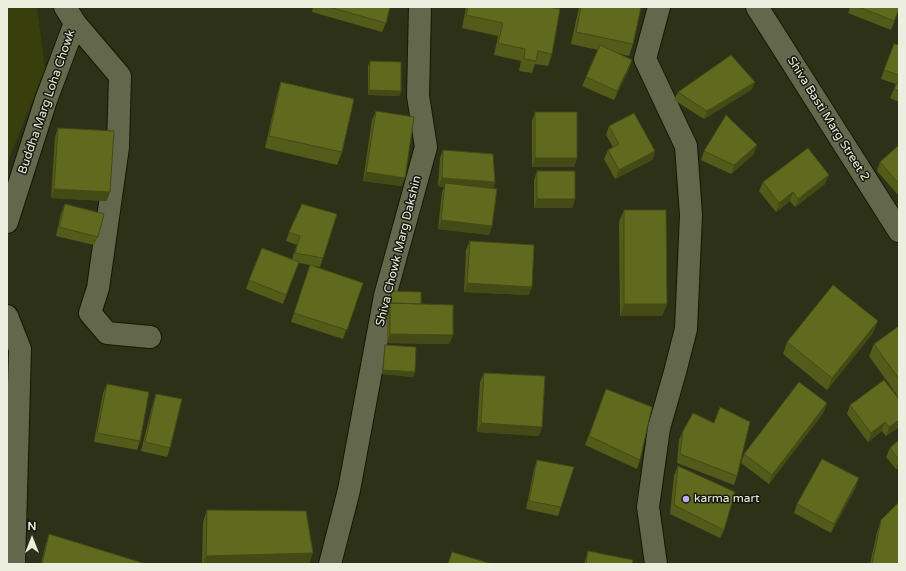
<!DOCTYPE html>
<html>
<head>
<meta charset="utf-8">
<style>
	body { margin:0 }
	#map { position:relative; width:906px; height:571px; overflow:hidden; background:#2d3118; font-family:"Varela Round",sans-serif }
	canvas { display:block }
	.frame { position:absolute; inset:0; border:8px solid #ecefe0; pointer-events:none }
	.north { position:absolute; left:12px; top:519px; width:40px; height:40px; -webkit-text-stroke:3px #16180d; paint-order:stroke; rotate:0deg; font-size:11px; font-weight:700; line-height:16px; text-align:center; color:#ecefe0 }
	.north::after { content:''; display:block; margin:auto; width:14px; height:18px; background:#ecefe0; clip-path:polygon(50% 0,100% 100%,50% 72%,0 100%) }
</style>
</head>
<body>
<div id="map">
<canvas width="906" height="571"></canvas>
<div class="frame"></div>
<div class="north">N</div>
</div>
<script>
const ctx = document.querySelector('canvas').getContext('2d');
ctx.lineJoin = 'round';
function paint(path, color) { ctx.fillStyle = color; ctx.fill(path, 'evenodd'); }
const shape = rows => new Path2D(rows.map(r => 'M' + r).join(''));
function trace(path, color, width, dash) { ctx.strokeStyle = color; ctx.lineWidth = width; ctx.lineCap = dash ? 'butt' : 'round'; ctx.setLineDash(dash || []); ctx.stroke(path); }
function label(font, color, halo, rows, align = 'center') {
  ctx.font = font + ' "Varela Round",sans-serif'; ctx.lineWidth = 3; ctx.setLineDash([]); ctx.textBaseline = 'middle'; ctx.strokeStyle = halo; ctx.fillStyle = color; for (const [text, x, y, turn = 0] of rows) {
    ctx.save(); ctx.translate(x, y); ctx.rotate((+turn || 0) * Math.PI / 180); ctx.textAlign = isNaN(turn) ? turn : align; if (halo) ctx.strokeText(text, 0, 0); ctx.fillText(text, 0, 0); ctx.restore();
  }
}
paint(shape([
	[7,7,37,7,45,69,7,164]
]), '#393f0c');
const street = shape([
	[757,7,899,231],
	[75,23,120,76,118,147,98,288,90,313,107,333,150,337],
	[7,222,46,100,75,23,65,7],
	[7,316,20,349,14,564],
	[330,564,349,490,385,296,426,147,418,96,420,7],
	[656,564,648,507,659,428,675,372,686,329,691,215,686,146,645,59,659,7]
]);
trace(street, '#161902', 24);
trace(street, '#63684d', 22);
paint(shape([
	[313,7,390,7,386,23,382,32,312,12],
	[466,7,548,7,552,54,548,66,535,64,532,73,519,71,521,61,494,55,498,36,462,28],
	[579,7,641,7,633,44,629,56,620,54,629,69,614,100,582,86,598,50,571,44],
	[850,7,899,7,899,10,891,30,848,13],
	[899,45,899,102,890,98,894,89,896,84,881,79,884,70],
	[370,61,401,91,399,96,368,95,368,66],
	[281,82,342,152,337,165,265,148,277,95],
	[755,82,751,90,704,119,674,100,678,92],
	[376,111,402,186,363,181,372,120],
	[535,112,577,158,574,167,532,167,532,121],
	[609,126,655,151,652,160,615,179,604,159,608,150,613,147,606,135],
	[58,128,107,201,51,198,55,137],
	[899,145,899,196,877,171,880,162],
	[443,150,495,182,493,189,492,226,489,235,438,229,442,192,444,187,438,186,440,158],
	[704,151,754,154,731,174,701,160],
	[537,171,575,199,572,208,534,208,534,180],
	[763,182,825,184,795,207,790,201,776,212,759,191],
	[65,204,98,237,94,245,56,236,61,213],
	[302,204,323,258,320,267,314,266,363,283,343,339,291,322,310,265,299,263,283,304,246,289,249,280,292,259,297,245,286,241,289,232],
	[624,210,667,304,662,316,620,316,619,222],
	[470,241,529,295,464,292,466,250],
	[391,291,421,304,453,335,449,344,387,343,387,312,389,306,390,295],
	[899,326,899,398,869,356,874,344],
	[873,333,827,390,783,354,787,342],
	[385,345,415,372,413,377,382,374,384,350],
	[484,373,539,436,477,432,480,382],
	[107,384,140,441,137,450,94,442,103,393],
	[606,389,640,460,637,469,585,445],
	[156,394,170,448,167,457,141,451,153,403],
	[899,399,899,427,886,436,882,431,868,442,847,414,850,405],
	[824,412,769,484,741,463,744,454],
	[683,431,737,476,734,485,677,463,679,440],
	[899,440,899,469,896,469,886,457,890,448],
	[537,460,561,507,558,516,526,509,534,469],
	[678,466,724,530,720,538,670,514,674,475],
	[856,487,831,533,794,513,797,504],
	[207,510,309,564,202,564,203,522],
	[881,520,899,564,870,564,877,532],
	[49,534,146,564,41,564,45,547],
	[588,551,632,564,584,564]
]), '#535b1a');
paint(shape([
	[632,60,629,69,614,100,617,91],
	[755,82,751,90,704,119,707,111],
	[369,90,401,91,399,96,368,95],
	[757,145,754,154,731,174,734,165],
	[655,151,652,160,615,179,619,170],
	[535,158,577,158,574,167,532,167],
	[366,172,405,178,402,186,363,181],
	[829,175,825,184,795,207,798,199],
	[442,178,495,182,492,191,445,183,444,187,438,186],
	[54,189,110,192,107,201,51,198],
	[793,192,790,201,776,212,779,203],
	[537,199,575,199,572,208,534,208],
	[441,220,492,226,489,235,438,229],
	[467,283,532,287,529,295,464,292],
	[624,304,667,304,662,316,620,316],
	[878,321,873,333,827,390,832,378],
	[390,334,453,335,449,344,387,343],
	[383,370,415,372,413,377,382,374],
	[827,403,824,412,769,484,772,475],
	[899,420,899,427,886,436,889,427],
	[885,422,882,431,868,442,871,433],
	[481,423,542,427,539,436,477,432],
	[899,460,899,469,896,469],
	[859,478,856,487,831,533,834,524],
	[313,553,309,564,203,564,206,556]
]), '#434a15');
const building = shape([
	[329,7,390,7,386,23,329,7],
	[468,7,548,7,560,9,552,54,538,51,536,61,524,59,525,49,498,43,503,23,466,15,468,7],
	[581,7,641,7,633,44,576,32,581,7],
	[859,7,899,7,899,9,894,21,859,7],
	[894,44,899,45,899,75,884,70,894,44],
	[600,45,632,60,617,91,586,77,600,45],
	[731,55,755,82,707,111,678,92,731,55],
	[370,61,401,62,401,91,369,90,370,61],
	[899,79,899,91,894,89,899,79],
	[281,82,354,99,342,152,269,136,281,82],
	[376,111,414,117,405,178,366,172,376,111],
	[535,112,577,112,577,158,535,158,535,112],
	[634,113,655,151,619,170,608,150,619,144,609,126,634,113],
	[726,115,757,145,734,165,704,151,726,115],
	[58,128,114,131,110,192,54,189,58,128],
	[899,145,899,184,880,162,899,145],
	[808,148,829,175,798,199,793,192,779,203,763,182,808,148],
	[443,150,493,154,495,182,442,178,443,150],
	[537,171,575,171,575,199,537,199,537,171],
	[445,183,497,189,492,226,441,220,445,183],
	[65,204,104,214,98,237,59,227,65,204],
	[302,204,337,214,323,258,295,253,300,236,289,232,302,204],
	[624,210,666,210,667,304,624,304,624,210],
	[470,241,534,245,532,287,467,283,470,241],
	[262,248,299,262,286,295,249,280,262,248],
	[310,265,363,283,347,330,294,313,310,265],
	[833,285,878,321,832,378,787,342,833,285],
	[391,291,421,292,421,304,391,303,391,291],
	[390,303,453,305,453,335,390,334,390,303],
	[899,326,899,379,874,344,899,326],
	[385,345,416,347,415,372,383,370,385,345],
	[484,373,545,376,542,427,481,423,484,373],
	[884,380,899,399,899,420,889,427,885,422,871,433,850,405,884,380],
	[799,382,827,403,772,475,744,454,799,382],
	[107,384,149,392,140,441,97,433,107,384],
	[606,389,652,407,640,460,589,436,606,389],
	[156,394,182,399,170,448,145,442,156,394],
	[720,407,750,422,737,476,680,454,683,431,693,413,714,423,720,407],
	[899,440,899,460,890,448,899,440],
	[822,459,859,478,834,524,797,504,822,459],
	[537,460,574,467,561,507,529,501,537,460],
	[678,466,735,492,724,530,674,505,678,466],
	[899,502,899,564,872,564,881,520,899,502],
	[207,510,306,511,313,553,206,556,207,510],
	[49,534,146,564,42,564,49,534],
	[588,551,633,560,632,564,586,564,588,551],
	[452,552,492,564,448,564,452,552]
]);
paint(building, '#606a1e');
trace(building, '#434a15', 1);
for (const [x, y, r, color] of [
	[686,499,4,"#bea9f5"]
]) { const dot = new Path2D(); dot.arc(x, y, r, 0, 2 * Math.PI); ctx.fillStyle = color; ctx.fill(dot); trace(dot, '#16180d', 1.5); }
label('12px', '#ecefe0', '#16180d', [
	["Buddha Marg Loha Chowk",47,102,-71],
	["Shiva Basti Marg Street 2",828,119,58],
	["Shiva Chowk Marg Dakshin",399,251,-76]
]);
label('12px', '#ecefe0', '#16180d', [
	["karma mart",694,499]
], 'left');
</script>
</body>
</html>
